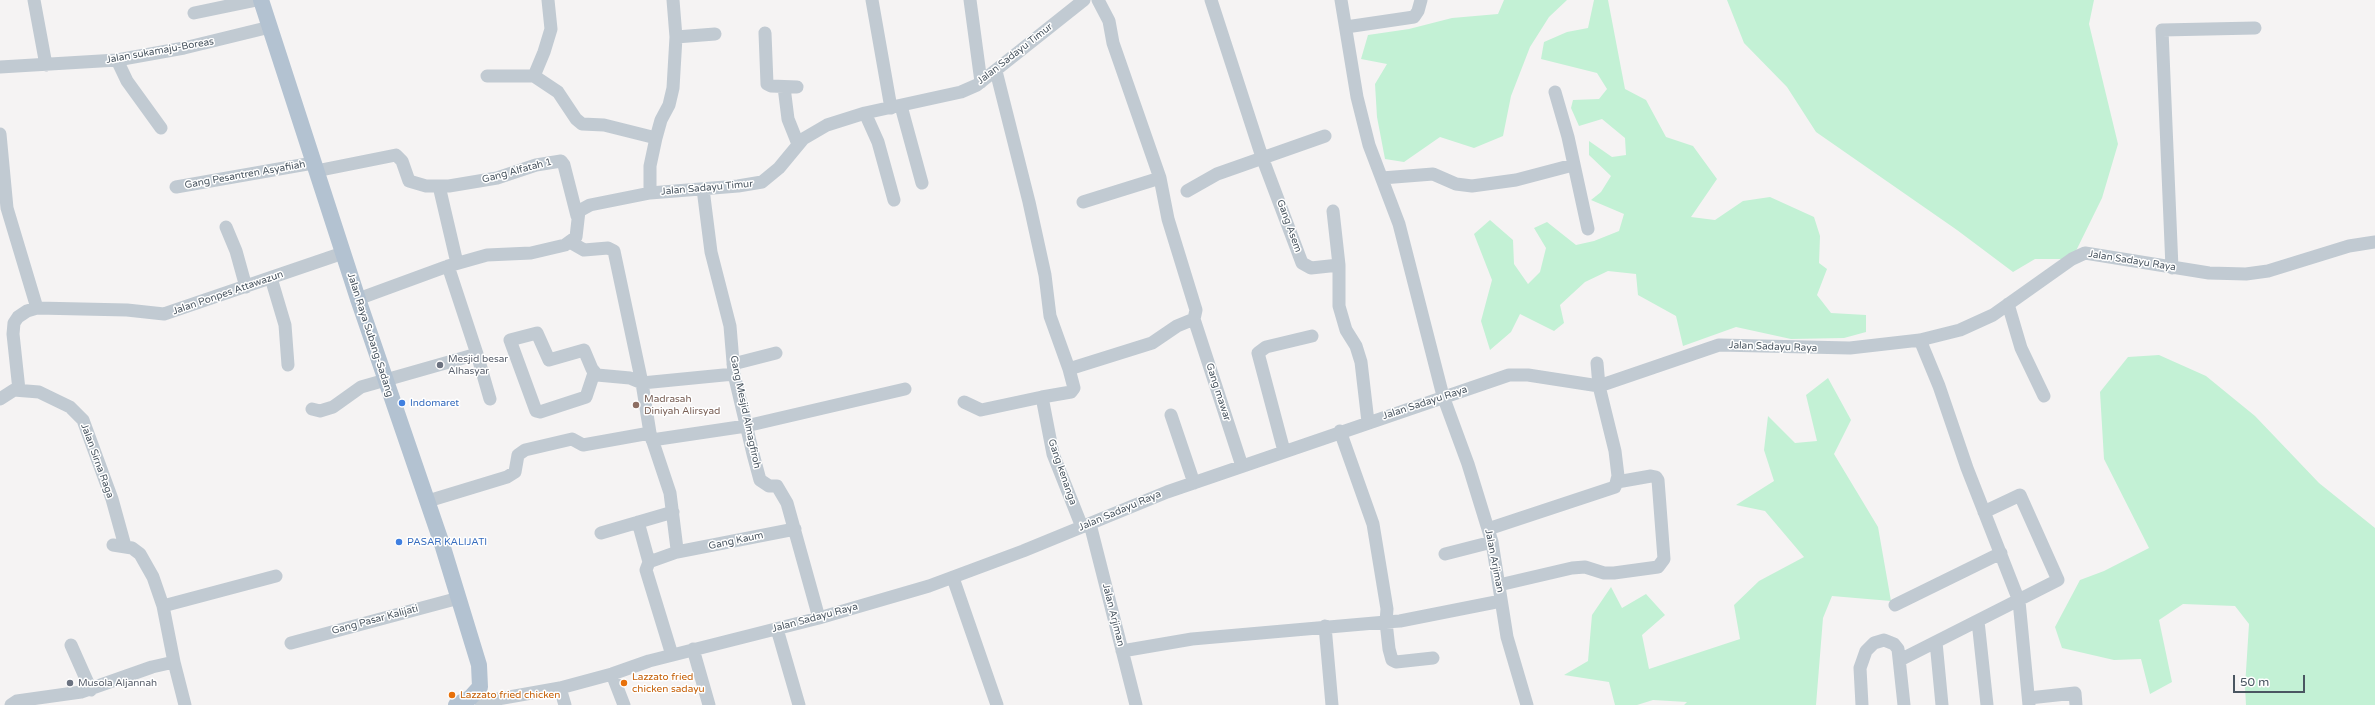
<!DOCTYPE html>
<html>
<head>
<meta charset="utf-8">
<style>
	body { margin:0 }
	#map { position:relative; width:2375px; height:705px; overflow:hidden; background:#f5f3f3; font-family:"Varela Round",sans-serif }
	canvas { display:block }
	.scale { position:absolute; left:2233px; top:675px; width:72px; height:18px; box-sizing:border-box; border:2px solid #4a5661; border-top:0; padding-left:5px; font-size:12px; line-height:14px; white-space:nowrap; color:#4a5661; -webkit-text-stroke:3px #fff; paint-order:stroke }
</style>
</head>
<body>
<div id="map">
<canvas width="2375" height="705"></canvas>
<div class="scale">50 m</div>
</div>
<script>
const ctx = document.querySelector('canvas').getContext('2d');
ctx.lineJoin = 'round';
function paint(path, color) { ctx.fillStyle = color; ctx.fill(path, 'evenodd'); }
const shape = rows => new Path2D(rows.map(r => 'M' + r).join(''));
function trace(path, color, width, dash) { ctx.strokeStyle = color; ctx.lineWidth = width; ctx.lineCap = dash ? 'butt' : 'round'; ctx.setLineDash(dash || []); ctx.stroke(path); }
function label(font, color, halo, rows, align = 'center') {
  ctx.font = font + ' "Varela Round",sans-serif'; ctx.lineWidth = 3; ctx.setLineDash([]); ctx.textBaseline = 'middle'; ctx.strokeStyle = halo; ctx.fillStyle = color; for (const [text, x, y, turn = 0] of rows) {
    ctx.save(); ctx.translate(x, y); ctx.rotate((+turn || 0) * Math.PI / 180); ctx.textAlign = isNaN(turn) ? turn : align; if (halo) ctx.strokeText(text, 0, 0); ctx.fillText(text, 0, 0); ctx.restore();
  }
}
paint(shape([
	[1504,0,1567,0,1549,17,1530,47,1511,96,1503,136,1474,148,1440,137,1404,162,1385,159,1377,117,1375,84,1387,64,1361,59,1368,35,1409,29,1452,18,1498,14],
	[1594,0,1608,0,1625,89,1646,100,1666,137,1693,146,1717,179,1691,217,1715,220,1743,201,1770,197,1814,217,1820,236,1819,263,1827,269,1817,295,1831,313,1866,315,1866,332,1844,338,1791,339,1736,327,1683,346,1676,316,1638,295,1636,274,1608,271,1585,282,1560,305,1564,323,1554,331,1520,314,1511,332,1490,350,1481,321,1492,280,1474,234,1490,220,1513,240,1514,264,1528,284,1540,272,1546,248,1534,228,1547,222,1576,245,1594,241,1619,231,1624,214,1591,200,1601,192,1611,176,1589,155,1589,141,1612,157,1626,155,1625,138,1602,119,1579,126,1571,108,1573,100,1599,99,1607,89,1597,73,1541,59,1544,42,1567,32,1588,28],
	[1727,0,2094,0,2089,24,2118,144,2102,198,2072,259,2035,259,2013,272,1957,230,1816,132,1787,87,1744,43],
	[2159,355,2206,376,2255,416,2319,483,2375,528,2375,705,2246,705,2245,687,2249,624,2235,606,2183,604,2159,620,2172,682,2150,694,2141,659,2114,660,2062,648,2055,627,2080,580,2104,571,2149,548,2104,459,2100,392,2128,357],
	[1828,378,1851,420,1834,454,1878,527,1891,601,1832,596,1823,618,1816,705,1684,705,1687,702,1653,700,1637,705,1615,705,1609,682,1564,675,1588,661,1592,615,1611,587,1622,608,1646,594,1665,615,1642,635,1649,669,1740,639,1734,605,1759,581,1804,557,1765,511,1736,505,1774,481,1764,450,1768,416,1795,443,1817,441,1806,395]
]), '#c3f1d5');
trace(shape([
	[34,0,46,65],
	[872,0,891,108],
	[970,0,981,82],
	[1211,0,1262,157,1302,263,1311,268,1339,265,1339,306,1346,330,1356,346,1361,362,1368,422],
	[1341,0,1357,97,1369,145,1399,224,1443,396,1468,464,1492,542,1507,637,1527,705],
	[194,13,257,0],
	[1346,27,1414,17,1418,11,1421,0],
	[765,33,767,84,771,86,797,87],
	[676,37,715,34],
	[117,60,127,81,161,128],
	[0,67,117,60,184,48,270,27],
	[996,71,1029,202,1045,275,1050,316,1069,369,1152,343,1177,326,1194,319,1196,310,1168,219,1160,178,1113,43,1109,21,1098,0],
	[487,76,534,76,558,92,576,119,582,124,604,125,656,138],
	[534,76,544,52,551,29,548,0],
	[784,87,788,119,798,144],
	[1555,92,1568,137,1588,229],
	[901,106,922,183],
	[865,113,878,142,894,200],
	[0,134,7,208,37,308],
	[316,171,396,155,402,161,409,181,426,186,449,186,497,178,536,165,561,161,564,165,577,216],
	[1382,178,1433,174,1456,184,1472,186,1516,180,1573,165],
	[439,186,457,263],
	[176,187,313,163],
	[703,189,711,252,730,326,734,374,753,454,760,480,769,486,777,486,787,503,819,618],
	[1187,191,1217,174,1325,136],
	[650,193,650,166,656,138,661,120,669,105,673,88,676,37,673,0],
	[1083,202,1160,178],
	[1333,211,1339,265],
	[226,227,236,251,246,287],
	[570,242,584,250,608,248,614,251,642,383],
	[2172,268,2162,30,2255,28],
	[271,278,285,325,288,365],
	[358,299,448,266,487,255,531,253,565,245,576,237,579,211,590,205,650,193,738,186,762,182,779,168,803,139,827,125,865,113,961,92,977,85,1084,0],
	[2008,304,2021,348,2044,396],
	[1194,319,1242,466],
	[1920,340,1939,386,1967,468,2019,601,2029,705],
	[477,354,490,399],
	[733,364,776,353],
	[1069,369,1074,388,1071,392,1042,397,1053,454,1082,527],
	[594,373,586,397,540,412,536,411,510,340,537,333,549,360,584,350,592,369,597,375,630,378,642,383],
	[19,390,13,334,14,323,18,317,27,311,37,308,127,310,164,314,343,253],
	[0,399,14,390,39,392,70,407,83,420,112,499,125,546],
	[964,402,981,410,1042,397],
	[312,409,320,411,333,407,361,387,477,354,448,266],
	[1171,415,1194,483],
	[650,433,670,493,677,549,677,552,649,562,646,570,672,655],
	[652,440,746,426,905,389],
	[1284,451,1258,353,1266,347,1312,336],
	[428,501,507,477,515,472,518,455,525,450,572,439,583,445,650,433,642,383,734,374],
	[638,522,649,562],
	[1090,524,1136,705],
	[1488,529,1615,487,1618,476,1615,451,1599,386,1597,363],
	[601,533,673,512],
	[113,545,132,548,140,554,153,577,163,606,174,662],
	[677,552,795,529],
	[1445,554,1492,542],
	[953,578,997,705],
	[1499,585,1572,568,1585,567,1604,573,1614,573,1658,567,1664,559,1658,480,1656,477,1651,476,1617,482],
	[1895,605,2001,553],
	[163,606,276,576],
	[1978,621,1987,705],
	[1325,626,1332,705],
	[777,629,799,705],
	[1936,642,1942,705],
	[291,643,459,598],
	[71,645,91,690],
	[693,649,709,705],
	[1122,651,1192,639,1386,622,1387,609,1373,524,1340,431],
	[1433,658,1396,662,1392,660,1389,649,1386,622,1400,621,1501,601],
	[1900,660,2058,580,2020,495,1984,512],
	[612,674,624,705],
	[560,688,565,705],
	[2029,698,2075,693,2076,705],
	[481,702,560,688,612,674,649,661,819,618,929,586,1023,551,1167,492,1509,375,1528,375,1599,386,1719,345,1850,348,1920,340,1960,330,1993,315,2072,259,2085,253,2209,273,2246,274,2268,271,2349,246,2375,242],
	[11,705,17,701,81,692,152,667,174,662,185,705],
	[1862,705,1860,668,1866,651,1874,643,1884,640,1894,644,1898,649,1904,705]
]), '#c1cad2', 13);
trace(shape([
	[261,0,358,299,442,544,479,665,480,687,470,698,456,705]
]), '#b3c2d1', 16);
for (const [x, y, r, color] of [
	[440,365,4,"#6b7280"],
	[402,403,4,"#3f7fe0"],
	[636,405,4,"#8d6e63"],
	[399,542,4,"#3f7fe0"],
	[70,683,4,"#6b7280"],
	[624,683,4,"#e8710a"],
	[452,695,4,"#e8710a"]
]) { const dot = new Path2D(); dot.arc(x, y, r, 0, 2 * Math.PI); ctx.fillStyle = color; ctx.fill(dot); trace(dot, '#fff', 1.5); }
label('10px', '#4a5661', '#fff', [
	["Jalan sukamaju-Boreas",160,51,-10],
	["Jalan Sadayu Timur",1015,54,-38],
	["Gang Alfatah 1",517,171,-15],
	["Gang Pesantren Asyafiiah",245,175,-10],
	["Jalan Sadayu Timur",707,188,-5],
	["Gang Asem",1289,226,70],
	["Jalan Sadayu Raya",2132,261,9],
	["Jalan Ponpes Attawazun",228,293,-19],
	["Jalan Raya Subang-Sadang",370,335,72],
	["Jalan Sadayu Raya",1773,347,2],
	["Gang mawar",1218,392,72],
	["Jalan Sadayu Raya",1425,403,-18],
	["Gang Mesjid Almagfiroh",745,412,78],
	["Jalan Sirna Raga",97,461,70],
	["Gang kenanga",1062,472,71],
	["Jalan Sadayu Raya",1120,511,-23],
	["Gang Kaum",736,541,-12],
	["Jalan Arjiman",1494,561,79],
	["Jalan Arjiman",1113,615,76],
	["Jalan Sadayu Raya",815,618,-15],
	["Gang Pasar Kalijati",375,620,-15]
]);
label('10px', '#5b616d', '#fff', [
	["Mesjid besar",448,359],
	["Alhasyar",448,371],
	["Musola Aljannah",78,683]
], 'left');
label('10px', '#785e54', '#fff', [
	["Madrasah",644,399],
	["Diniyah Alirsyad",644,411]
], 'left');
label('10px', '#366cbe', '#fff', [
	["Indomaret",410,403],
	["PASAR KALIJATI",407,542]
], 'left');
label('10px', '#c56008', '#fff', [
	["Lazzato fried",632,677],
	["chicken sadayu",632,689],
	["Lazzato fried chicken",460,695]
], 'left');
</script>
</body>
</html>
